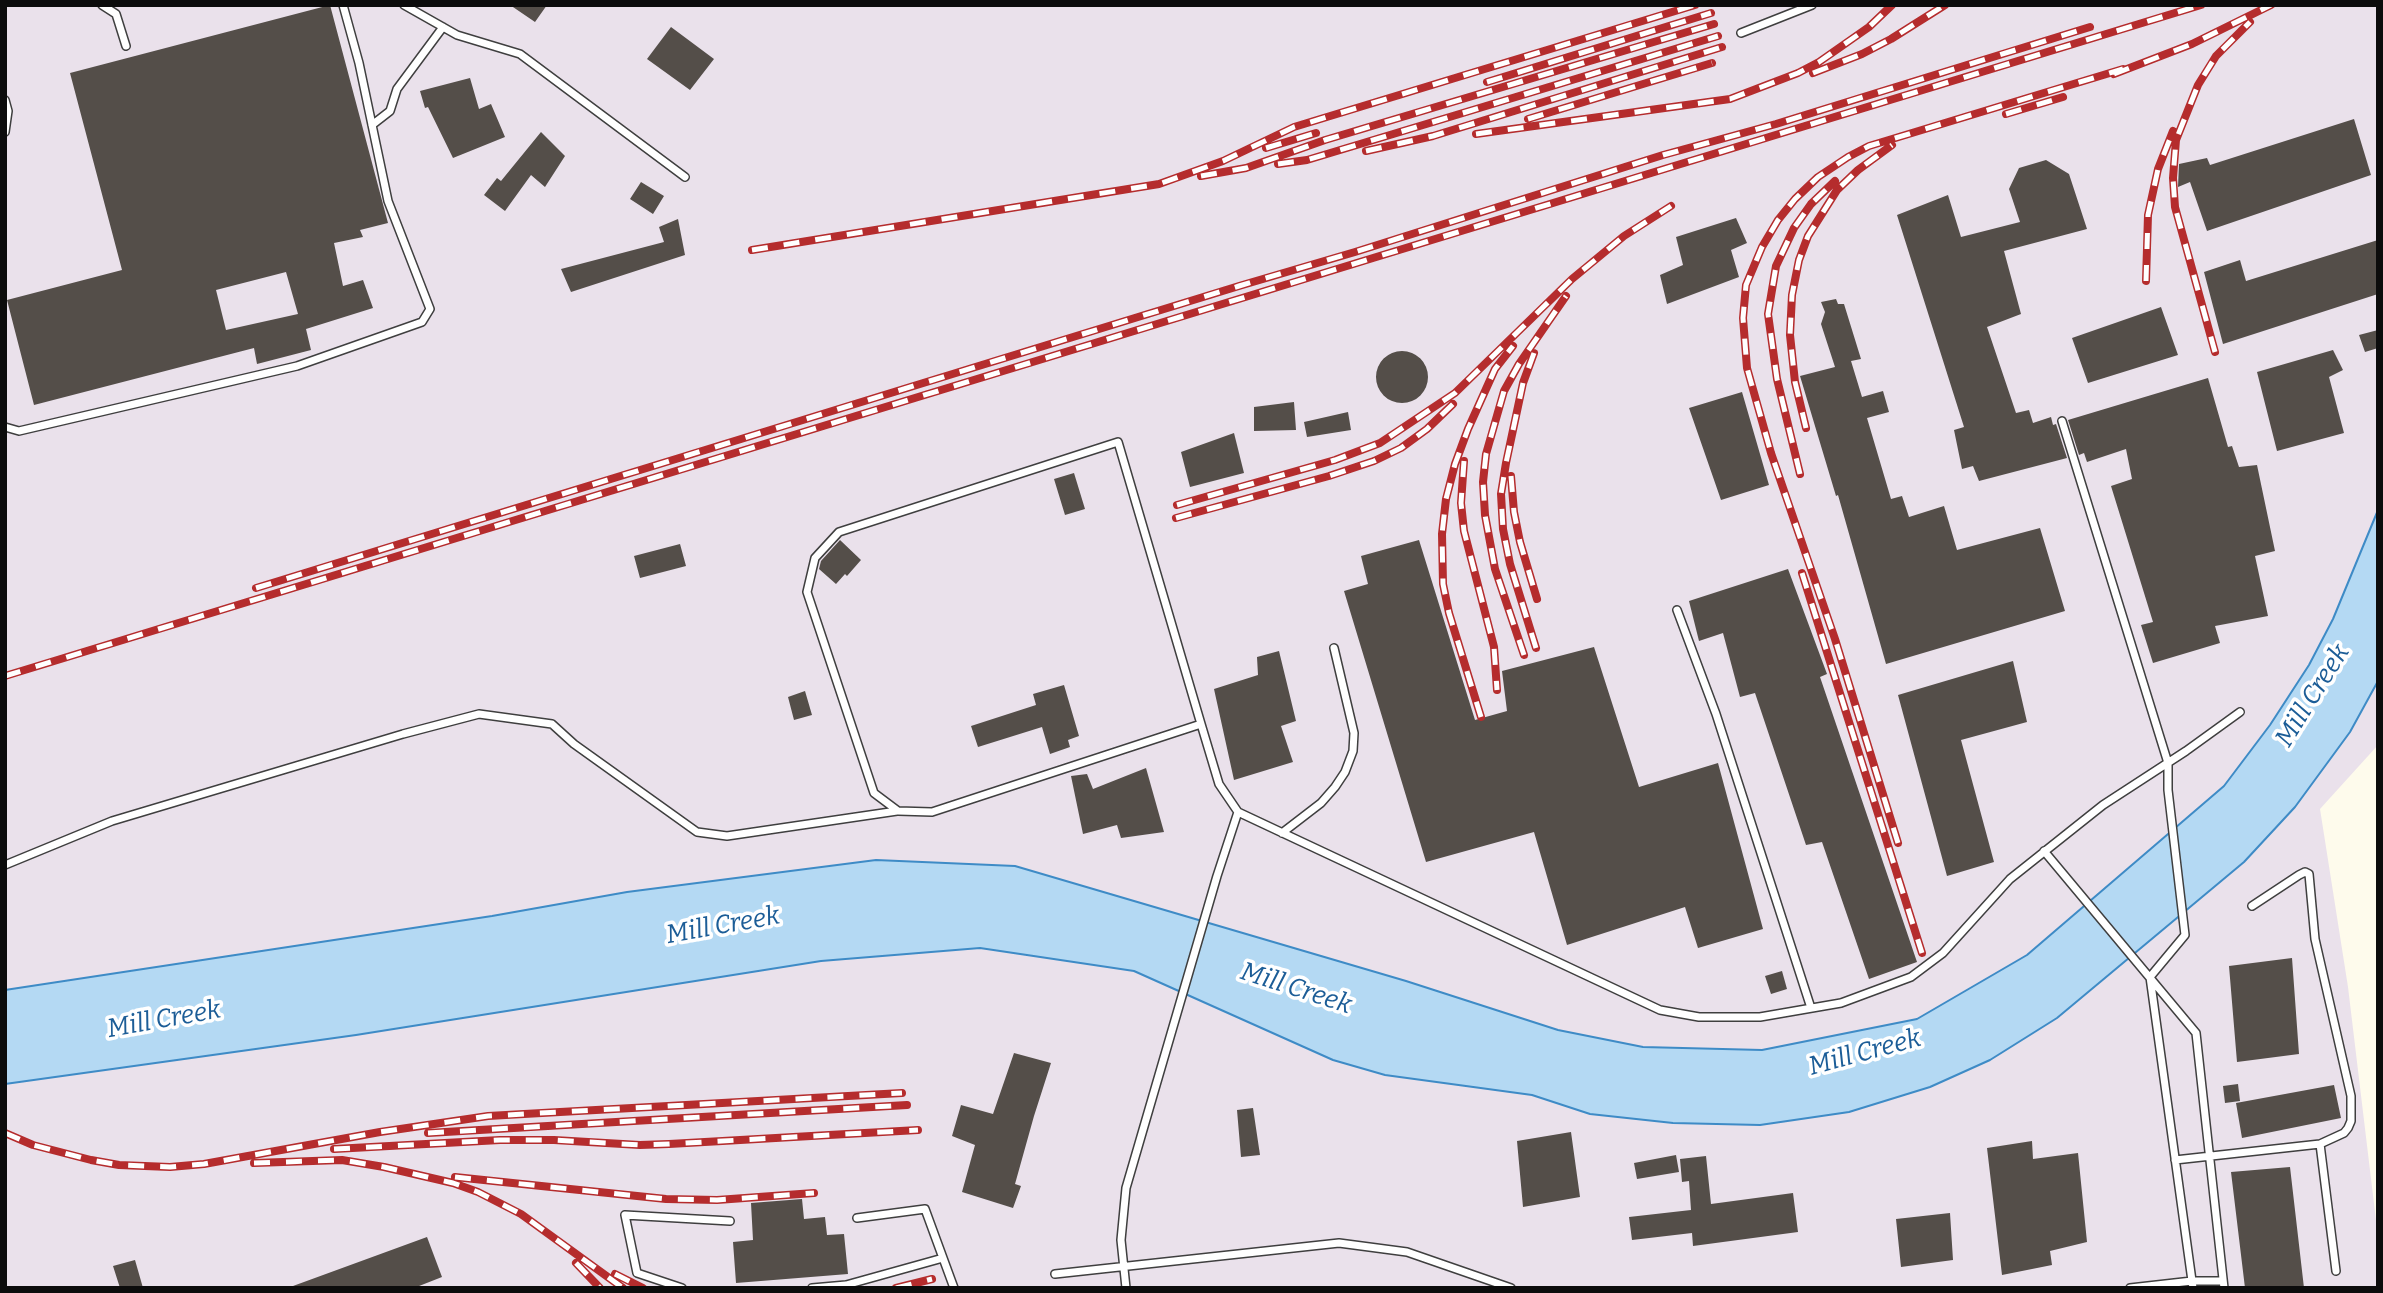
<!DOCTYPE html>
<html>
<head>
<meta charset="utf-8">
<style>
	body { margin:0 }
	#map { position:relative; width:2383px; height:1293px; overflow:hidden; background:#fefbec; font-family:Bitter,serif }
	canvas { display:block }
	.frame { position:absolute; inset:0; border:7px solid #0c0c0c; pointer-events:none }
</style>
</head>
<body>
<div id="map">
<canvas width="2383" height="1293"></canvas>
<div class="frame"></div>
</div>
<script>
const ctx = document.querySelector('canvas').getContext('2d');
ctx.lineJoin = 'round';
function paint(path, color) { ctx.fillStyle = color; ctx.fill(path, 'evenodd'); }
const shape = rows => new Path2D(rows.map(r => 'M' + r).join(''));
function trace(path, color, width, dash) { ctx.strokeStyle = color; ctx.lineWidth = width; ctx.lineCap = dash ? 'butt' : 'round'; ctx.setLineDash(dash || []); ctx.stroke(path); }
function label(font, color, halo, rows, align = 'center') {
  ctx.font = font + ' Bitter,serif'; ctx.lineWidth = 7; ctx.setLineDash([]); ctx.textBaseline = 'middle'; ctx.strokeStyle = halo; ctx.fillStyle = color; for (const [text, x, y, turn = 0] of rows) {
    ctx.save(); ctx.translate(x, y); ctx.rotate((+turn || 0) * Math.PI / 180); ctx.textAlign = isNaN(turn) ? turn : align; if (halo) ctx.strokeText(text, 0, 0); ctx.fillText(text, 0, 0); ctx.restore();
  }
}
paint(shape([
	[5,5,2378,5,2378,745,2320,809,2348,987,2378,1237,2378,1288,5,1288]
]), '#eae1eb');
const water = shape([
	[2378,510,2378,681,2350,732,2295,807,2244,862,2057,1018,1990,1060,1930,1087,1849,1112,1760,1125,1673,1123,1590,1114,1532,1095,1385,1075,1333,1060,1134,971,980,948,821,961,356,1035,5,1084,5,990,492,916,627,892,876,860,1015,866,1406,981,1558,1030,1643,1047,1762,1050,1917,1019,2027,955,2224,786,2270,725,2309,665,2333,619,2378,510]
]);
paint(water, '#b4d9f3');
trace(water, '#3e8bc6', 2);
paint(shape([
	[330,5,388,223,360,230,363,237,334,243,343,286,363,280,373,308,306,329,311,350,257,364,254,348,34,405,7,300,122,270,70,73],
	[286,272,298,314,226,330,216,290],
	[510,5,547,5,535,22],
	[671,27,714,59,690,90,647,59],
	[470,78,479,109,491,104,505,137,453,158,428,107,425,108,420,91],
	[2354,119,2371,175,2207,231,2190,182,2178,187,2179,164,2207,158,2210,165],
	[541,132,565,156,545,187,531,175,505,211,484,195,497,178,501,181],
	[2046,160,2069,174,2087,229,2004,251,2021,314,1987,327,2016,413,2029,410,2033,423,2051,417,2053,425,2056,424,2067,458,1979,481,1973,466,1962,469,1954,430,1964,427,1897,215,1948,195,1961,237,2020,222,2009,189,2019,168],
	[641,182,664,196,653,214,630,199],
	[1736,218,1747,243,1731,250,1739,277,1667,304,1660,275,1683,265,1676,237],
	[678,219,685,255,571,292,561,269,664,242,659,227],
	[2378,240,2378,294,2223,344,2204,272,2240,260,2246,281],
	[1836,299,1838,304,1844,304,1861,359,1851,361,1862,397,1883,391,1889,412,1867,418,1891,499,1902,496,1909,517,1944,506,1957,550,2040,528,2065,611,1886,664,1838,495,1836,496,1800,376,1835,367,1821,324,1825,312,1821,302],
	[2161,307,2178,355,2088,383,2072,338],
	[2378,330,2378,348,2365,352,2359,335],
	[2333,350,2343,370,2329,377,2344,433,2277,451,2257,372],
	'1376 377a26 26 0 1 1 52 0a26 26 0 1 1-52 0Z',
	[2208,378,2228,447,2232,446,2239,467,2257,465,2275,551,2255,556,2268,616,2215,626,2220,643,2153,663,2141,625,2153,622,2111,486,2132,479,2126,449,2087,462,2084,453,2079,455,2068,420],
	[1742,392,1769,485,1721,500,1689,408],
	[1294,402,1296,430,1254,431,1254,407],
	[1348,412,1351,430,1307,437,1304,422],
	[1234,433,1244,473,1190,487,1181,452],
	[1074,473,1085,509,1065,515,1054,479],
	[840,540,861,560,847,576,845,574,836,584,819,569,821,561],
	[1419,540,1475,720,1507,711,1502,671,1594,647,1639,787,1718,763,1763,929,1698,948,1685,907,1567,945,1534,832,1426,862,1344,591,1368,584,1361,556],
	[680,544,686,566,640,578,634,556],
	[1788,569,1827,674,1820,677,1917,962,1869,979,1822,842,1806,845,1755,693,1740,697,1723,633,1699,641,1689,601],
	[1279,651,1296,721,1281,726,1293,762,1234,780,1214,689,1258,675,1257,657],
	[2013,661,2027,722,1961,740,1994,862,1947,876,1898,695],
	[1064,685,1079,736,1068,740,1070,747,1050,754,1042,727,978,747,971,726,1036,705,1033,694],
	[805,691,812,715,794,720,788,697],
	[1146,768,1164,832,1121,838,1117,825,1083,834,1071,776,1087,774,1093,789],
	[2292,958,2299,1054,2237,1062,2229,966],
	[1782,971,1787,989,1771,994,1765,976],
	[1014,1053,1051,1063,1034,1116,1015,1184,1021,1186,1013,1208,962,1192,975,1145,952,1136,961,1105,993,1114],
	[2238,1084,2240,1101,2225,1103,2223,1086],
	[2334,1085,2341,1118,2242,1138,2236,1103],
	[1253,1108,1260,1155,1241,1157,1237,1110],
	[1571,1132,1580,1197,1523,1207,1517,1141],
	[2032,1141,2033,1159,2078,1153,2087,1242,2050,1251,2052,1265,2002,1275,1987,1148],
	[1676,1155,1679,1172,1637,1179,1634,1163],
	[1706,1156,1711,1204,1793,1193,1798,1232,1693,1246,1692,1233,1632,1240,1629,1217,1691,1210,1689,1181,1682,1182,1680,1159],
	[2290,1167,2304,1288,2245,1288,2231,1172],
	[802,1199,804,1219,825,1217,827,1235,844,1234,848,1274,736,1283,733,1242,753,1240,751,1203],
	[1950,1213,1953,1260,1901,1267,1896,1219],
	[427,1237,442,1277,414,1288,293,1288,293,1286],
	[135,1260,143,1288,120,1288,113,1266]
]), '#544e49');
const service = shape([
	[102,5,116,14,126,46],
	[404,5,457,35,520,54,685,177],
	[1741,33,1812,5],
	[5,100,8,111,5,132],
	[372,125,390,111,397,89,443,27],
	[2062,421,2168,763,2168,790,2185,935,2150,977,2193,1288],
	[5,427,19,431,297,366,422,322,430,309,388,201,359,63,343,5],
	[1677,610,1716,714,1811,1008],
	[1201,724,932,812,898,811,874,793,807,592,815,558,839,532,1118,442,1201,724,1219,784,1238,812,1660,1010,1699,1017,1760,1017,1841,1003,1911,977,1943,953,2010,879,2103,805,2186,751,2240,712],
	[1282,833,1321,803,1335,787,1345,772,1353,751,1354,733,1334,648],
	[2044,851,2196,1033,2224,1288],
	[5,865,112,821,403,734,479,714,552,724,574,744,697,832,727,836,897,811],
	[2252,906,2299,875,2305,872,2309,874,2315,939,2351,1096,2351,1121,2348,1128,2344,1133,2320,1144],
	[2175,1160,2320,1144,2336,1271],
	[857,1218,925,1209,954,1288],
	[1055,1274,1339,1243,1407,1252,1511,1288],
	[682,1288,637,1273,625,1215,730,1221],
	[812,1288,846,1285,943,1258],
	[1126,1288,1121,1240,1126,1188,1217,876,1238,812],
	[2130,1288,2192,1281,2223,1281]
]);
trace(service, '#3f3f3f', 10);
trace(service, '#fff', 7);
const rail = shape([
	[1813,73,1862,54,1891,39,1945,5],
	[2114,74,2192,44,2271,5],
	[1487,82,1711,13],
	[2006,114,2063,97],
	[1528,119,1712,63],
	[1476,134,1730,99,1798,73,1819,62,1869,27,1892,5],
	[1266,148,1316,133],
	[1366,151,1433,136,1722,47],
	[1278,164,1307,160,1718,36],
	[1201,176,1246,168,1325,140,1714,24],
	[752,250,1159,184,1223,161,1294,127,1695,5],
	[2146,281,2148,215,2158,169,2173,131],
	[2215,352,2175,207,2173,178,2176,140,2198,85,2216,56,2250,22],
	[1534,353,1523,383,1506,463,1501,494,1503,529,1510,564,1536,648],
	[1806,428,1795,382,1790,335,1792,295,1799,260,1808,236,1837,190,1858,170,1892,145],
	[1464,461,1461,503,1464,531,1494,647,1497,690],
	[1800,474,1777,379,1768,314,1776,266,1794,228,1811,204,1835,181],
	[1511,476,1514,512,1520,542,1537,599],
	[1177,505,1335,460,1380,443,1455,393,1572,279,1624,236,1671,206],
	[1176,518,1329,476,1374,461,1401,448,1427,429,1453,404],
	[1802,573,1922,953],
	[256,588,1239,286,1355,252,1663,155,1776,124,2090,27],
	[1524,655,1495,569,1485,515,1483,482,1486,454,1504,391,1519,364,1566,296],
	[5,676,2201,5],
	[1481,717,1449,613,1443,584,1442,534,1446,499,1455,464,1468,429,1495,369,1513,346],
	[1898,843,1835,639,1771,453,1747,368,1743,318,1746,285,1762,247,1778,220,1795,199,1818,177,1848,157,1869,146,2123,69],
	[5,1133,33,1145,91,1160,119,1165,170,1167,204,1164,380,1132,488,1116,902,1093],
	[428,1133,907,1105],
	[334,1149,500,1140,554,1140,640,1145,669,1144,918,1130],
	[254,1163,342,1160,384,1167,453,1183,478,1192,521,1214,623,1288],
	[455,1177,666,1199,717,1200,814,1193],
	[576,1263,600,1288],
	[615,1274,643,1288],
	[896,1288,932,1279]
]);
trace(rail, '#b52c2d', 8);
trace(rail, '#fff', 5, [16]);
label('italic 26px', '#1c5d97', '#fff', [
	["Mill Creek",2313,696,-58],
	["Mill Creek",723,926,-10],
	["Mill Creek",1296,989,18],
	["Mill Creek",164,1020,-10],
	["Mill Creek",1865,1053,-15]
]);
</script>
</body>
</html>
